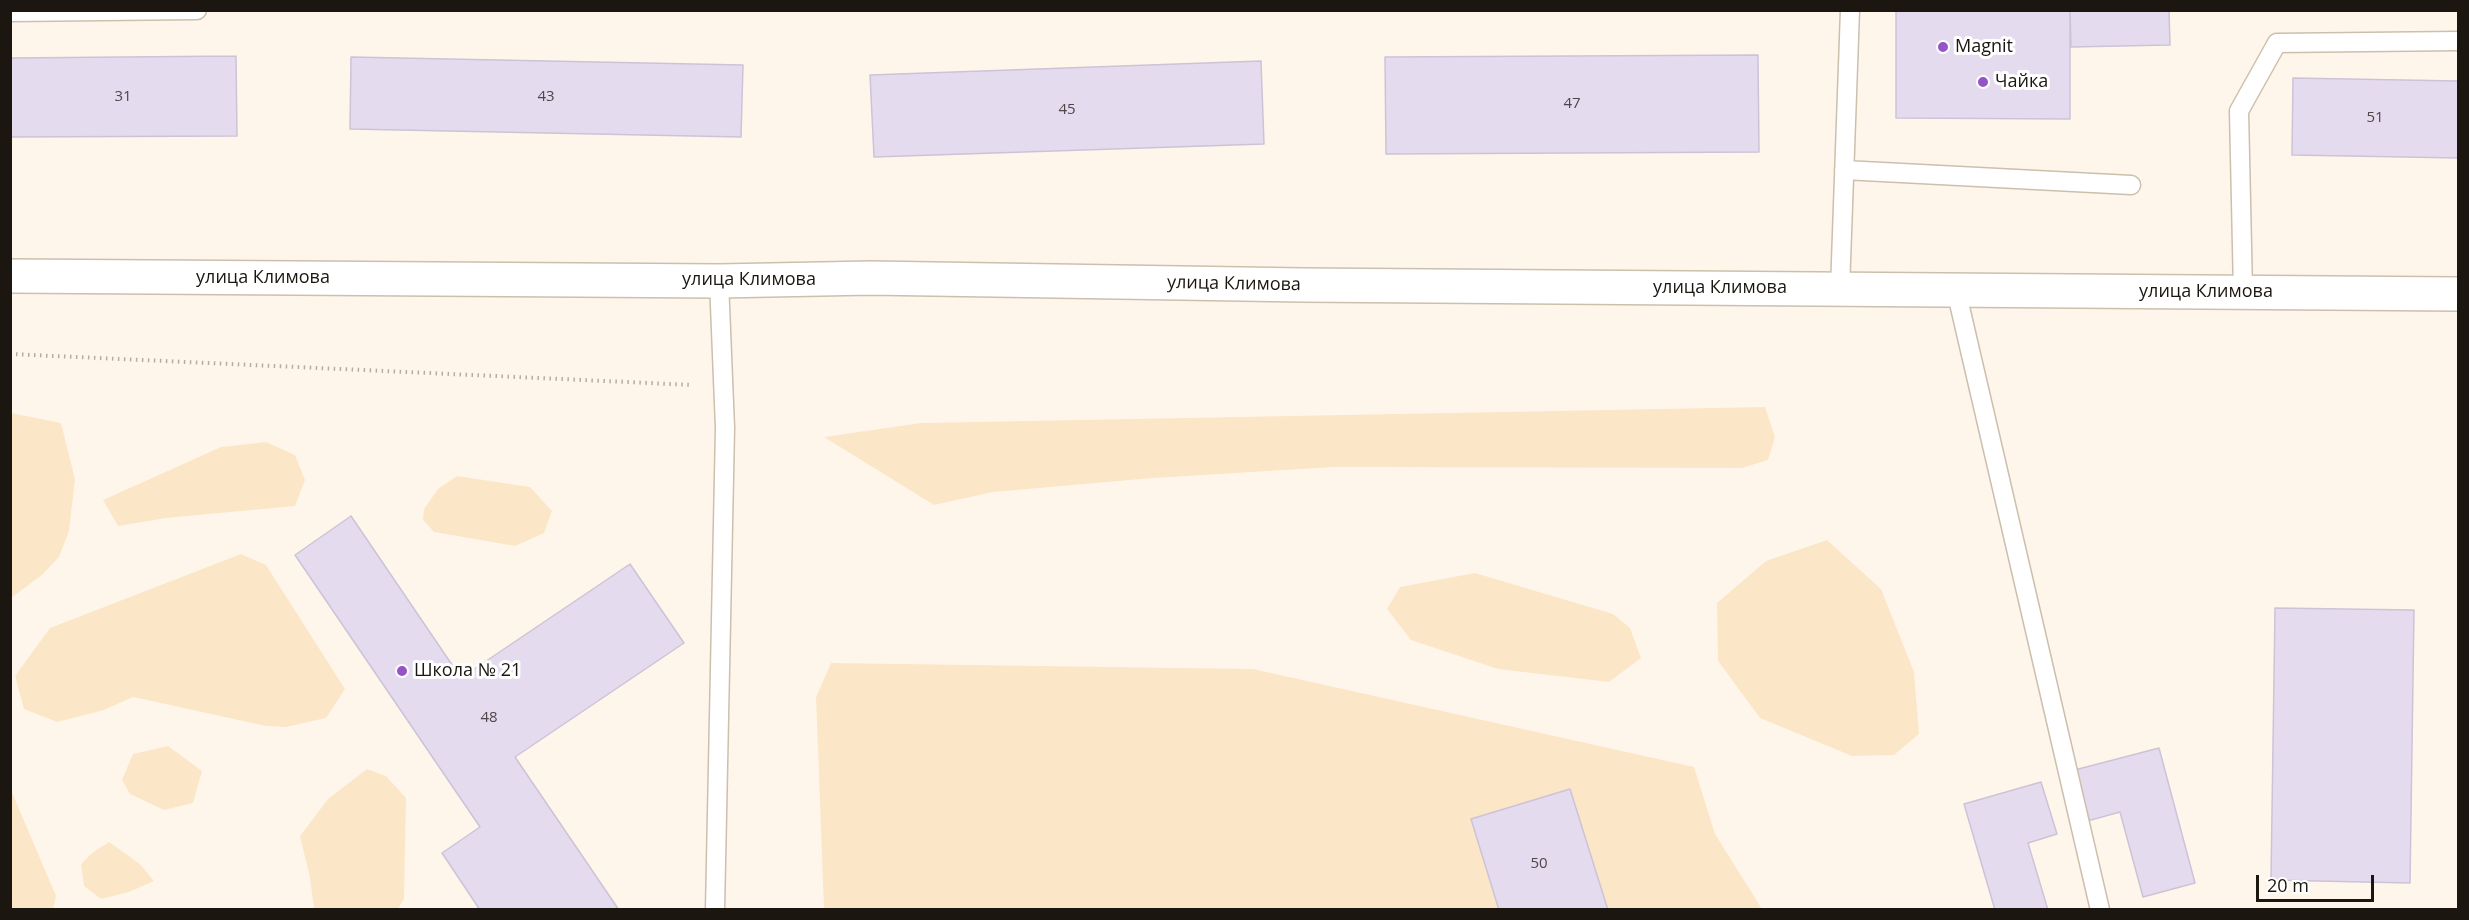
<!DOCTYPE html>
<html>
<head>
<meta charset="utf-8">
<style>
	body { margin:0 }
	#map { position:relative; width:2469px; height:920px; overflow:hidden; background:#fff6eb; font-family:"Open Sans",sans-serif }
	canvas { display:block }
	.frame { position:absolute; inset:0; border:12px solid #1b1610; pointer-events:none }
	.scale { position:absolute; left:2256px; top:875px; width:118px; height:27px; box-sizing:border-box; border:3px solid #1b1610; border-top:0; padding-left:8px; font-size:18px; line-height:21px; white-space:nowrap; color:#1b1610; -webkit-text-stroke:4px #fff; paint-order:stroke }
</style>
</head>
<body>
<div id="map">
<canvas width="2469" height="920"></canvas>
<div class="frame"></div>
<div class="scale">20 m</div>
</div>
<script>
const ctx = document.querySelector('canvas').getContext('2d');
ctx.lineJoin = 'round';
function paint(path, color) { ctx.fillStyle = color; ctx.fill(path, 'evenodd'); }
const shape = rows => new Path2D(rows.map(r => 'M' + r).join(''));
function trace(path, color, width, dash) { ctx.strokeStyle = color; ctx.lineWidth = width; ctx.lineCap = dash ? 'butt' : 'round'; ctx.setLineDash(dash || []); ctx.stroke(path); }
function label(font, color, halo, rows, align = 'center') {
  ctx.font = font + ' "Open Sans",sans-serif'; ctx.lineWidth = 6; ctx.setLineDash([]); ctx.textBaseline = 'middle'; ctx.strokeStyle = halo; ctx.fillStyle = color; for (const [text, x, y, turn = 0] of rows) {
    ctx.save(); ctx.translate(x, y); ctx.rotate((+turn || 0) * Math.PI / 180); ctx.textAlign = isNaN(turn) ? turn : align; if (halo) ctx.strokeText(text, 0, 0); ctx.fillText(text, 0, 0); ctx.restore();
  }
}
paint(shape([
	[1765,407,1775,437,1768,460,1742,468,1334,467,1153,478,993,492,934,505,824,437,921,423],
	[11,413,61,423,75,479,69,531,59,557,43,574,11,598],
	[266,442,295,455,305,480,295,506,166,518,118,526,103,500,221,447],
	[457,476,530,487,552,511,544,533,515,546,434,532,423,520,424,509,438,489],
	[1827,540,1881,589,1914,672,1919,734,1894,755,1852,756,1760,718,1718,661,1717,603,1766,561],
	[241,554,266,565,345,689,326,718,286,727,266,726,133,697,104,710,57,722,24,709,15,676,50,628],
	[1475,573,1613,614,1630,628,1641,658,1609,682,1498,669,1411,640,1387,609,1400,587],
	[831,663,1253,669,1694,767,1715,834,1762,909,824,909,816,697],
	[168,746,202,771,193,803,164,810,130,794,122,780,133,754],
	[367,769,386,776,406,798,404,899,398,909,314,909,310,878,300,836,328,799],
	[11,790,56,896,53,909,11,909],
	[109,842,140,864,154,881,129,892,101,899,84,886,81,864,92,853]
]), '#fce6c8');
const building = shape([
	[1896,10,2070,10,2070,119,1896,118,1896,10],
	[2070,10,2169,10,2170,45,2071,47,2070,10],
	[1758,55,1759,152,1386,154,1385,57,1758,55],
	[236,56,237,136,10,137,10,58,236,56],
	[351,57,743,65,741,137,350,129,351,57],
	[1261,61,1264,144,874,157,870,75,1261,61],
	[2293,78,2458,81,2458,158,2292,155,2293,78],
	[351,516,461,678,630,564,684,643,515,757,619,910,480,910,442,853,480,827,295,555,351,516],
	[2275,608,2414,610,2410,883,2271,880,2275,608],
	[2159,748,2195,883,2143,897,2120,812,2080,823,2067,772,2159,748],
	[2041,782,2057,834,2028,843,2048,910,1995,910,1964,804,2041,782],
	[1570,789,1608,910,1499,910,1471,819,1570,789]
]);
paint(building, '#e5dbef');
trace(building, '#cdc3d7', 1.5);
const service = shape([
	[10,12,197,10],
	[1844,170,2131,185],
	[1840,289,1850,10],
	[1956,290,2100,910],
	[2243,292,2239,111,2277,43,2458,41],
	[715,910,725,428,719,281]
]);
const secondary = shape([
	[10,276,719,281,871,278,1303,285,2458,294]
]);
trace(service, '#ccbfad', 21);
trace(secondary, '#ccbfad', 36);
trace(shape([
	[10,354,693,385]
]), '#b3aca2', 4, [1.5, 4.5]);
trace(service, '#fff', 18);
trace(secondary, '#fff', 33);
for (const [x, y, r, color] of [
	[1943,47,6,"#9553c8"],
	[1983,82,6,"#9553c8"],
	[402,671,6,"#9553c8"]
]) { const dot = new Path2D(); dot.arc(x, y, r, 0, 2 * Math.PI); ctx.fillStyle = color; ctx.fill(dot); trace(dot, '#fff', 2); }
label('15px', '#4e4748', null, [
	["31",123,97],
	["43",546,97],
	["47",1572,104],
	["45",1067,110],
	["51",2375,118],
	["48",489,718],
	["50",1539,864]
]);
label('18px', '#1b1610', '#fff', [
	["Magnit",1955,47],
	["Чайка",1995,82],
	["Школа № 21",414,671]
], 'left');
label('18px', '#1b1610', '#fff', [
	["улица Климова",263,278],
	["улица Климова",749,280],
	["улица Климова",1234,284,1],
	["улица Климова",1720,288],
	["улица Климова",2206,292]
]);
</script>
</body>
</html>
